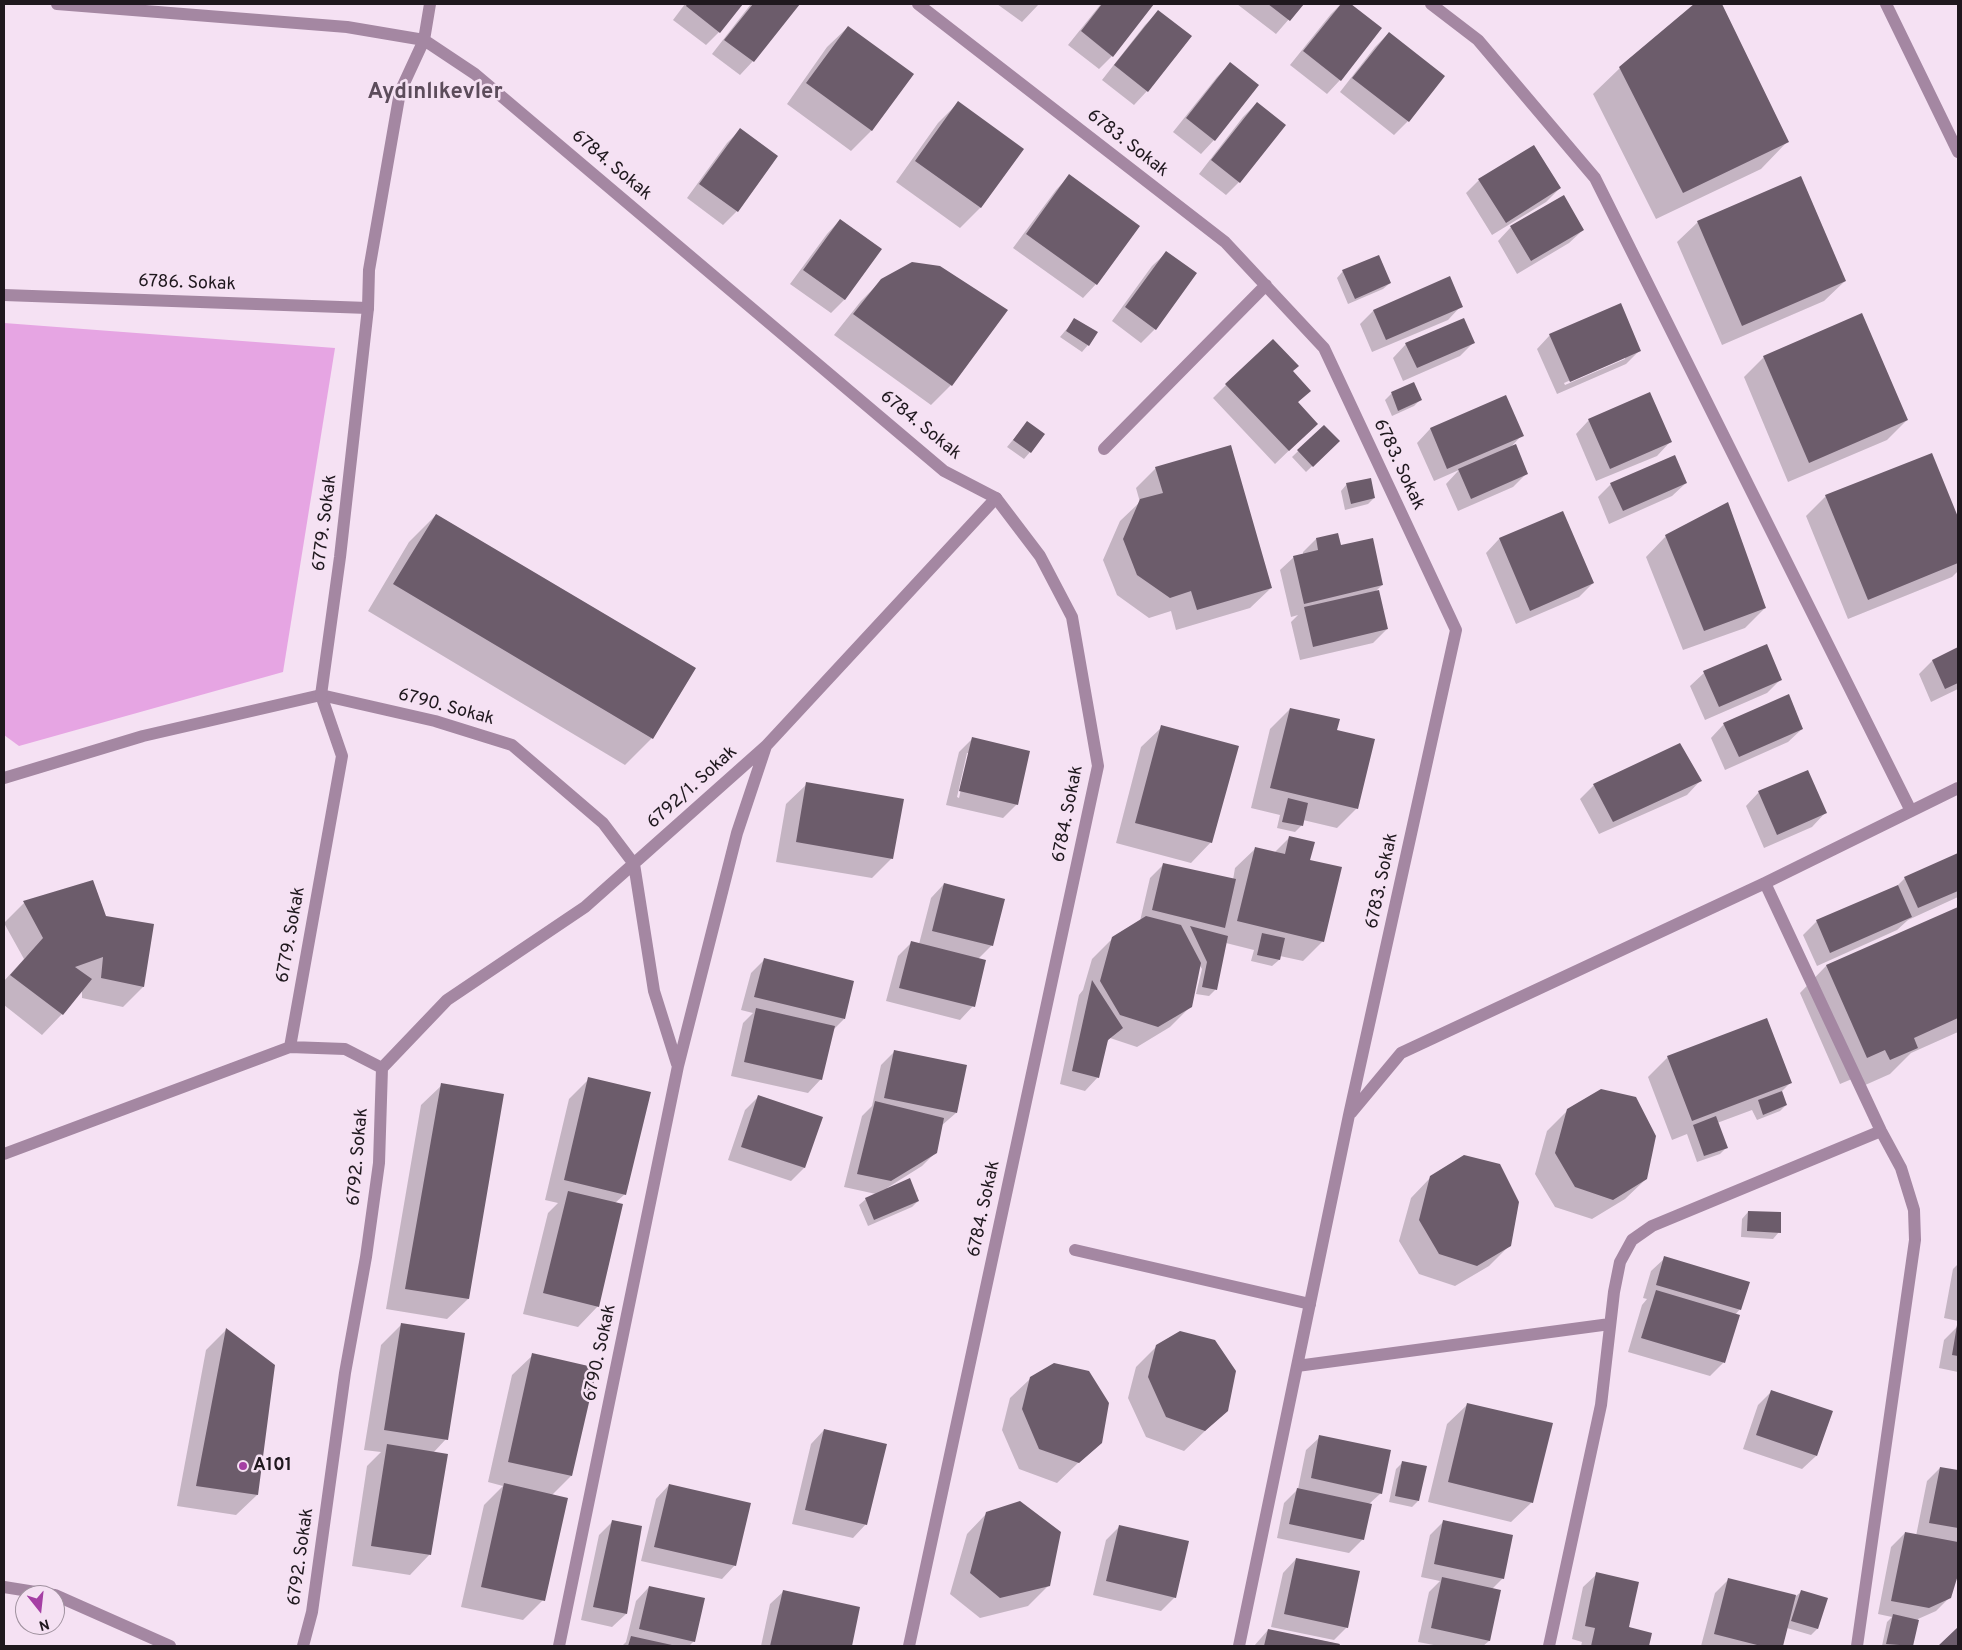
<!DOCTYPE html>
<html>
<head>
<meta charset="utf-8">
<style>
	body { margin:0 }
	#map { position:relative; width:1962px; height:1650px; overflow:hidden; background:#f5e1f3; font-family:Overpass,sans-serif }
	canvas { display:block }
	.frame { position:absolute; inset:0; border:5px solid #1f181e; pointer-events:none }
	.north { position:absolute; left:15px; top:1585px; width:50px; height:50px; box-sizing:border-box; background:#f5e1f3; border:1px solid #9f919e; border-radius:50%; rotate:164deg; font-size:14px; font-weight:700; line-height:20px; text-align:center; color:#1f181e }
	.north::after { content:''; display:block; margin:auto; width:18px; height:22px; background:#a53fa4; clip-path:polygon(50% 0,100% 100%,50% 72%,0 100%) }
</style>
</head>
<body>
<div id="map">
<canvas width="1962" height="1650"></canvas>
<div class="frame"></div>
<div class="north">N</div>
</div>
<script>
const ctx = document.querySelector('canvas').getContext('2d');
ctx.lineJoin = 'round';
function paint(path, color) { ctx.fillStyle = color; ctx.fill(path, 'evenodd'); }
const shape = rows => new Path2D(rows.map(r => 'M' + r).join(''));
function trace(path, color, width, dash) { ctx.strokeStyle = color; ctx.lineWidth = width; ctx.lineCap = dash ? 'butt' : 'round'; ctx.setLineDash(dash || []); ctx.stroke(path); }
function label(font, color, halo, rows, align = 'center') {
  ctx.font = font + ' Overpass,sans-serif'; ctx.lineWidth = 5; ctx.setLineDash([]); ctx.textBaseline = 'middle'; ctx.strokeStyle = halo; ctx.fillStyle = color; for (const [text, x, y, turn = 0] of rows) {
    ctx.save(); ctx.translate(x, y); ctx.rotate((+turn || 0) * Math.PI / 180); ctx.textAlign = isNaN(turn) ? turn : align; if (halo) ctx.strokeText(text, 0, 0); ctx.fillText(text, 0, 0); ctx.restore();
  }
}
paint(shape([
	[4,323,335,348,283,672,19,746,4,735]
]), '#e6a5e3');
paint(shape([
	[685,4,741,4,719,32,706,45,673,20],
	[751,4,798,4,753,61,740,75,712,54],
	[997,4,1039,4,1022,22],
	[1101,4,1152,4,1112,56,1099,69,1068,45],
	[1237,4,1302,4,1276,34],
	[1341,4,1349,4,1381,28,1340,80,1327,94,1290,65,1331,14],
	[1696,4,1720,4,1787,142,1761,169,1656,219,1593,94,1620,68],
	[1158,12,1147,91,1134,105,1102,80,1145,25],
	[848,27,872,130,851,151,787,104,827,47],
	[1389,33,1444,76,1408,121,1394,135,1340,92,1375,47],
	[1230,64,1258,85,1214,140,1201,154,1173,132,1217,77],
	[958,103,1022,149,980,208,960,228,896,182,938,123],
	[1257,103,1239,182,1226,195,1199,174,1243,117],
	[740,130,777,156,737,211,723,225,687,198,727,143],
	[1069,176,1096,284,1083,298,1013,248,1056,190],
	[1479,180,1560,188,1546,202,1492,235,1466,193],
	[840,220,845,299,831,313,790,284,827,234],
	[1698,222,1845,281,1824,301,1722,345,1677,242],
	[1511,227,1583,230,1569,243,1517,274,1498,241],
	[1166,253,1155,329,1141,343,1112,321,1152,266],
	[1343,271,1390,283,1383,289,1348,304,1337,278],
	[882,280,951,385,931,405,834,335,861,301],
	[1461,306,1448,320,1372,352,1360,324,1373,311],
	[1075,319,1088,345,1082,352,1060,337],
	[1550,335,1640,350,1626,364,1557,394,1537,349],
	[1625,356,1625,359,1565,385,1564,383],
	[1473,343,1460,356,1403,381,1393,358,1406,344],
	[1764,357,1907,420,1887,440,1788,482,1744,377],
	[1291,371,1309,391,1297,403,1303,437,1275,464,1213,398,1226,385],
	[1413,384,1420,400,1414,406,1392,416,1385,400,1391,394],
	[1589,420,1670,442,1657,456,1596,481,1576,434],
	[1027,423,1030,452,1024,459,1007,447],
	[1324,426,1338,441,1306,472,1292,457],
	[1430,429,1522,435,1510,448,1527,473,1513,487,1458,511,1446,484,1459,470,1434,481,1417,443],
	[1931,454,1958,521,1958,571,1952,577,1848,619,1806,516,1826,496],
	[1156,468,1271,588,1250,608,1176,630,1171,611,1149,618,1117,595,1103,560,1120,521,1140,502,1136,488],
	[1686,483,1672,496,1609,524,1598,497,1611,484],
	[1347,484,1374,498,1368,504,1345,510,1341,491],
	[1562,512,1593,583,1579,597,1516,624,1486,553,1499,539],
	[436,515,652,738,625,765,368,611,409,542],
	[1666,536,1765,608,1745,628,1683,650,1646,557],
	[1316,539,1340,547,1382,585,1375,592,1387,629,1373,643,1300,660,1291,622,1298,615,1291,617,1280,570,1294,557,1303,555,1303,552],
	[1958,649,1958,689,1931,702,1919,674,1932,661],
	[1704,673,1781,679,1767,693,1705,720,1690,686],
	[1290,709,1335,731,1357,808,1337,828,1303,820,1301,826,1295,832,1277,828,1280,815,1251,808,1270,729],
	[1724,724,1802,729,1788,742,1725,770,1711,738],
	[1162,727,1211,842,1191,863,1116,843,1141,747],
	[972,739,1017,804,1003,818,946,805,959,752],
	[967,753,969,753,959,798,957,797],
	[1680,744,1700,781,1687,795,1599,834,1580,799,1594,785],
	[807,784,892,858,872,878,776,862,786,804],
	[1759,792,1825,813,1812,827,1764,848,1746,806],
	[1290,837,1309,861,1323,941,1303,961,1280,956,1279,960,1272,966,1251,961,1254,950,1226,943,1215,990,1209,996,1196,994,1202,969,1199,964,1191,1006,1170,1027,1137,1047,1110,1038,1107,1042,1098,1077,1085,1091,1060,1084,1079,995,1083,990,1092,959,1113,938,1140,921,1150,878,1164,864,1233,880,1235,868,1256,848,1274,853],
	[1958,855,1958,897,1908,920,1897,930,1817,966,1803,935,1817,921,1897,886,1905,878],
	[944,884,992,945,978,959,973,1006,960,1020,886,1001,898,956,912,942,919,944,931,898],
	[24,903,152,925,143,987,123,1007,82,998,82,989,62,1014,42,1035,4,1005,4,981,24,959,4,923],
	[1958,908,1958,1032,1911,1053,1890,1074,1863,1086,1859,1076,1840,1084,1800,993,1826,966],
	[764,960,844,1019,833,1030,821,1079,808,1093,731,1076,743,1023,753,1013,741,1010,751,973],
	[895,1051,956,1113,941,1126,936,1152,922,1166,887,1188,918,1201,912,1207,868,1226,859,1205,866,1199,876,1194,844,1187,862,1116,872,1106,881,1065],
	[1668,1057,1790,1083,1781,1092,1786,1105,1780,1111,1757,1120,1752,1110,1717,1123,1727,1147,1720,1154,1697,1162,1687,1134,1672,1140,1648,1077],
	[589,1079,625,1194,615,1203,598,1306,578,1327,523,1314,548,1213,558,1203,545,1200,569,1099],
	[442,1085,468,1299,447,1319,386,1309,421,1105],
	[759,1096,821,1117,804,1168,791,1181,728,1160,745,1110],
	[1568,1110,1646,1179,1625,1199,1592,1219,1555,1207,1535,1174,1547,1131],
	[1431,1177,1509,1246,1489,1266,1455,1286,1419,1274,1399,1241,1411,1198],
	[1748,1212,1779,1232,1773,1239,1741,1237,1742,1219],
	[1665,1258,1740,1309,1735,1315,1738,1316,1723,1363,1710,1376,1628,1352,1642,1305,1647,1299,1643,1298,1651,1271],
	[1958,1264,1958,1321,1944,1318,1953,1269],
	[401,1325,446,1439,433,1453,430,1554,410,1575,352,1566,367,1466,381,1452,364,1450,381,1345],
	[1958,1326,1958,1372,1939,1368,1944,1340],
	[226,1330,257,1495,236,1515,177,1506,206,1350],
	[1157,1346,1227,1410,1184,1451,1146,1437,1128,1398,1136,1367],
	[533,1355,595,1369,571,1476,552,1495,543,1600,523,1620,461,1607,484,1505,503,1486,488,1482,512,1375],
	[1031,1378,1100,1442,1057,1483,1019,1469,1002,1430,1010,1398],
	[1772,1391,1816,1456,1802,1469,1743,1449,1758,1405],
	[1468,1404,1532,1502,1511,1522,1428,1502,1447,1424],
	[824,1430,866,1524,853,1538,792,1524,811,1444],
	[1320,1437,1381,1493,1369,1504,1363,1539,1349,1553,1277,1538,1284,1503,1298,1489,1306,1450],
	[1403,1462,1418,1501,1412,1507,1389,1502,1396,1469],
	[1940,1468,1958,1471,1958,1571,1950,1597,1936,1611,1918,1619,1912,1646,1882,1646,1887,1622,1892,1617,1878,1614,1891,1547,1905,1533,1916,1536,1927,1481],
	[669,1485,735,1565,722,1579,641,1561,656,1499],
	[987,1513,1049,1585,1028,1606,980,1618,950,1594,967,1534],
	[612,1522,626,1614,612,1627,581,1620,599,1535],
	[1443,1522,1503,1578,1492,1589,1489,1641,1483,1646,1439,1646,1418,1642,1429,1592,1440,1581,1421,1577,1430,1535],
	[1120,1526,1175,1597,1161,1611,1093,1595,1106,1540],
	[1296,1559,1347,1627,1334,1640,1271,1627,1283,1573],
	[1597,1574,1627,1628,1650,1634,1648,1646,1581,1646,1582,1642,1572,1639,1583,1587],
	[1729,1579,1796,1596,1801,1592,1826,1599,1817,1629,1811,1635,1787,1628,1782,1646,1701,1646,1715,1593],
	[649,1587,694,1641,689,1646,622,1646,626,1642,636,1601],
	[784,1591,859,1608,850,1646,761,1646,770,1604],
	[1268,1630,1339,1644,1338,1646,1254,1646]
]), '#0003');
paint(shape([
	[687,4,743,4,720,33,686,6],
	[753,4,800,4,754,62,724,40],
	[1102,4,1154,4,1113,57,1081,31],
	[1268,4,1304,4,1290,21],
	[1341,4,1351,4,1382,28,1341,81,1303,51],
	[1694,4,1722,4,1789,142,1683,193,1619,67],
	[1158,10,1192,36,1148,92,1114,65],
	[848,26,914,74,872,131,806,83],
	[1389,32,1445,76,1409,122,1352,78],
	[1230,62,1259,85,1215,141,1186,118],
	[958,101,1024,149,981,208,915,161],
	[1257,102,1286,125,1240,183,1211,160],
	[740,128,778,156,738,212,699,184],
	[1534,145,1561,188,1506,223,1478,179],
	[1069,174,1140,226,1097,285,1026,234],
	[1801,176,1846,281,1742,326,1697,221],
	[1564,195,1584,230,1531,261,1510,226],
	[840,219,882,249,845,300,803,270],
	[1166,251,1197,273,1156,330,1125,307],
	[1379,255,1391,283,1355,299,1342,270],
	[912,262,940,266,1008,310,952,386,853,314,881,279],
	[1450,276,1463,307,1386,340,1373,310],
	[1621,303,1641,351,1570,382,1549,334],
	[1862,313,1908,420,1809,463,1763,356],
	[1074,318,1098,332,1089,346,1066,331],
	[1464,318,1475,343,1417,368,1405,343],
	[1273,339,1299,366,1293,371,1311,391,1298,402,1318,424,1289,451,1225,384],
	[1414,382,1422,400,1398,411,1391,392],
	[1650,392,1672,442,1610,469,1588,419],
	[1506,395,1524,436,1447,469,1430,428],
	[1027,421,1045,434,1031,453,1013,440],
	[1324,425,1340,441,1313,467,1297,450],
	[1516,444,1528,474,1471,499,1458,469],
	[1231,445,1272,588,1197,610,1191,591,1170,598,1137,575,1123,539,1140,499,1163,493,1155,467],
	[1932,453,1958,517,1958,563,1868,600,1825,495],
	[1675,455,1687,483,1623,511,1610,483],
	[1371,478,1375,498,1351,504,1346,483],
	[1728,502,1766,608,1704,631,1665,535],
	[1563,511,1594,583,1530,611,1499,538],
	[436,514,696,668,653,739,393,584],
	[1338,533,1341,545,1373,538,1383,585,1304,604,1293,556,1318,550,1316,538],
	[1379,590,1388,629,1313,647,1304,607],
	[1767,644,1782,680,1719,707,1703,671],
	[1958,647,1958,683,1945,689,1932,660],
	[1789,694,1803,729,1739,757,1723,723],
	[1290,708,1340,719,1337,730,1375,739,1358,809,1270,788],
	[1161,725,1239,746,1212,843,1135,823],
	[972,737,1030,751,1018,805,959,791],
	[1680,743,1702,781,1613,822,1593,784],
	[1808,770,1827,813,1777,835,1758,791],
	[806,782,904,799,893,859,796,842],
	[1288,798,1308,803,1303,826,1282,822],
	[1289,836,1315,842,1310,860,1342,867,1324,942,1237,921,1255,847,1285,854],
	[1958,853,1958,891,1918,908,1904,877],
	[1163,863,1236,879,1225,928,1152,910],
	[93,880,106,916,154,924,144,987,101,978,103,957,75,967,92,979,63,1015,10,975,43,938,23,901],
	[944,883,1005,899,993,946,932,931],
	[1898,885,1912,917,1830,953,1816,920],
	[1958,907,1958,1018,1914,1038,1918,1048,1890,1060,1885,1050,1867,1058,1826,965],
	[1146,916,1181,925,1201,963,1192,1007,1158,1027,1120,1015,1100,981,1112,937],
	[1190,926,1228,936,1217,990,1202,987,1207,962],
	[1262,933,1285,938,1280,960,1257,955],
	[911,941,986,960,975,1007,899,988],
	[764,958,854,981,845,1019,754,997],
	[1092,980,1123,1028,1108,1040,1099,1078,1072,1071],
	[756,1008,835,1026,822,1080,744,1062],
	[1767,1018,1792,1083,1692,1121,1667,1056],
	[894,1050,967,1065,957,1113,884,1098],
	[588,1077,651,1092,626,1195,564,1180],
	[441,1083,504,1094,469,1299,405,1289],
	[1601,1089,1636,1097,1656,1136,1647,1179,1613,1200,1575,1187,1555,1153,1567,1109],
	[1782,1091,1787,1105,1763,1115,1758,1100],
	[758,1095,823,1117,805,1168,741,1147],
	[875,1101,944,1118,937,1153,891,1181,857,1174],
	[1716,1116,1728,1148,1704,1156,1693,1125],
	[1464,1155,1500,1164,1519,1202,1511,1246,1477,1266,1439,1254,1419,1220,1430,1176],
	[910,1178,919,1201,874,1220,865,1198],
	[568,1191,623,1204,599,1307,543,1293],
	[1748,1211,1781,1212,1781,1233,1747,1231],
	[1664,1256,1750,1282,1741,1310,1656,1285],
	[1656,1290,1740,1315,1725,1363,1641,1338],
	[401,1323,465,1333,448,1440,384,1430],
	[1957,1325,1958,1325,1958,1356,1952,1355],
	[226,1328,275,1365,258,1495,196,1486],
	[1180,1331,1215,1340,1236,1371,1228,1411,1205,1431,1166,1417,1148,1377,1156,1345],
	[532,1353,597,1368,572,1476,508,1462],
	[1054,1363,1089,1371,1109,1403,1102,1443,1079,1463,1039,1449,1022,1409,1030,1377],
	[1771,1390,1833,1411,1817,1456,1756,1435],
	[1467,1403,1553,1423,1533,1503,1448,1482],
	[824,1429,887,1444,867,1525,805,1510],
	[1319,1435,1391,1450,1382,1494,1311,1478],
	[387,1444,448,1454,431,1555,371,1546],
	[1402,1461,1427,1466,1419,1501,1395,1496],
	[1940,1467,1958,1470,1958,1528,1929,1523],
	[504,1483,568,1498,545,1601,481,1587],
	[669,1484,751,1503,736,1566,654,1547],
	[1297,1488,1372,1504,1364,1540,1289,1524],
	[1020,1501,1061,1532,1050,1586,1000,1598,970,1573,986,1512],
	[612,1520,642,1526,627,1614,593,1607],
	[1443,1520,1513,1535,1504,1579,1434,1564],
	[1119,1525,1189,1541,1176,1598,1106,1581],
	[1905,1532,1958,1542,1958,1575,1951,1598,1929,1608,1891,1601],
	[1296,1558,1360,1571,1348,1628,1284,1614],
	[1596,1572,1639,1582,1629,1627,1652,1633,1649,1646,1591,1646,1595,1628,1585,1626],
	[1442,1577,1501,1590,1490,1641,1431,1628],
	[1728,1578,1796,1595,1783,1646,1761,1646,1714,1634],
	[649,1586,705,1598,695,1642,639,1629],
	[783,1590,860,1607,852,1646,770,1646],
	[1801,1590,1828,1598,1818,1629,1791,1621],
	[1893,1614,1919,1620,1913,1646,1886,1644],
	[1958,1627,1958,1646,1938,1646],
	[1268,1629,1340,1644,1339,1646,1264,1646],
	[631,1636,672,1645,672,1646,628,1646]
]), '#6c5c6b');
trace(shape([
	[1075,1250,1310,1304]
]), '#a487a2', 12);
trace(shape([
	[57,4,347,27,424,40],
	[918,4,1225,242,1324,348,1456,630,1349,1115,1239,1646],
	[1431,4,1478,40,1595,178,1911,811],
	[1886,4,1958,152],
	[4,295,368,308],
	[1104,449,1266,285],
	[4,778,143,736,321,695,435,721,512,745,603,823,634,864,654,991,677,1064],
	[1765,883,1881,1131,1901,1168,1914,1210,1915,1240,1857,1646],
	[290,1047,342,756,321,695],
	[382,1068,447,1000,585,907,766,746,996,498],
	[1351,1113,1401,1053,1765,883,1958,788],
	[4,1154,290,1047,345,1049,382,1068,379,1163,366,1257,345,1373,312,1612,303,1646],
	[1297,1366,1610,1324],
	[559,1646,678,1066,737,833,766,746],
	[1549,1646,1601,1405,1614,1292,1620,1262,1632,1240,1652,1226,1881,1131]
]), '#a487a2', 12);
trace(shape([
	[424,40,475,74,944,471,996,498,1040,556,1072,617,1098,766,909,1646],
	[321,695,340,557,368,308,369,270,400,92,424,40,430,4],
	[4,1587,54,1595],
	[55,1595,170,1646]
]), '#a487a2', 12);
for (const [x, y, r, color] of [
	[243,1466,5,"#a53fa4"]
]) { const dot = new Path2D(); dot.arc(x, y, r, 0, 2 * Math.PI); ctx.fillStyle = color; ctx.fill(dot); trace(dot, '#f5e1f3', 2); }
label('18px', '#1f181e', '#f5e1f3', [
	["6783. Sokak",1127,144,38],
	["6784. Sokak",611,166,40],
	["6786. Sokak",187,284,2],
	["6784. Sokak",920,426,39],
	["6783. Sokak",1398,465,65],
	["6779. Sokak",326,523,-83],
	["6790. Sokak",446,708,15],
	["6792/1. Sokak",693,788,-42],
	["6784. Sokak",1069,814,-79],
	["6783. Sokak",1383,881,-78],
	["6779. Sokak",292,935,-80],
	["6792. Sokak",359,1157,-85],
	["6784. Sokak",985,1209,-78],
	["6790. Sokak",601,1353,-78],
	["6792. Sokak",302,1557,-82]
]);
label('bold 18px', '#1f181e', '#f5e1f3', [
	["A101",253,1466]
], 'left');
label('bold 22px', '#5c4c5b', '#f5e1f3', [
	["Aydınlıkevler",435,94]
]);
</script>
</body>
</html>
